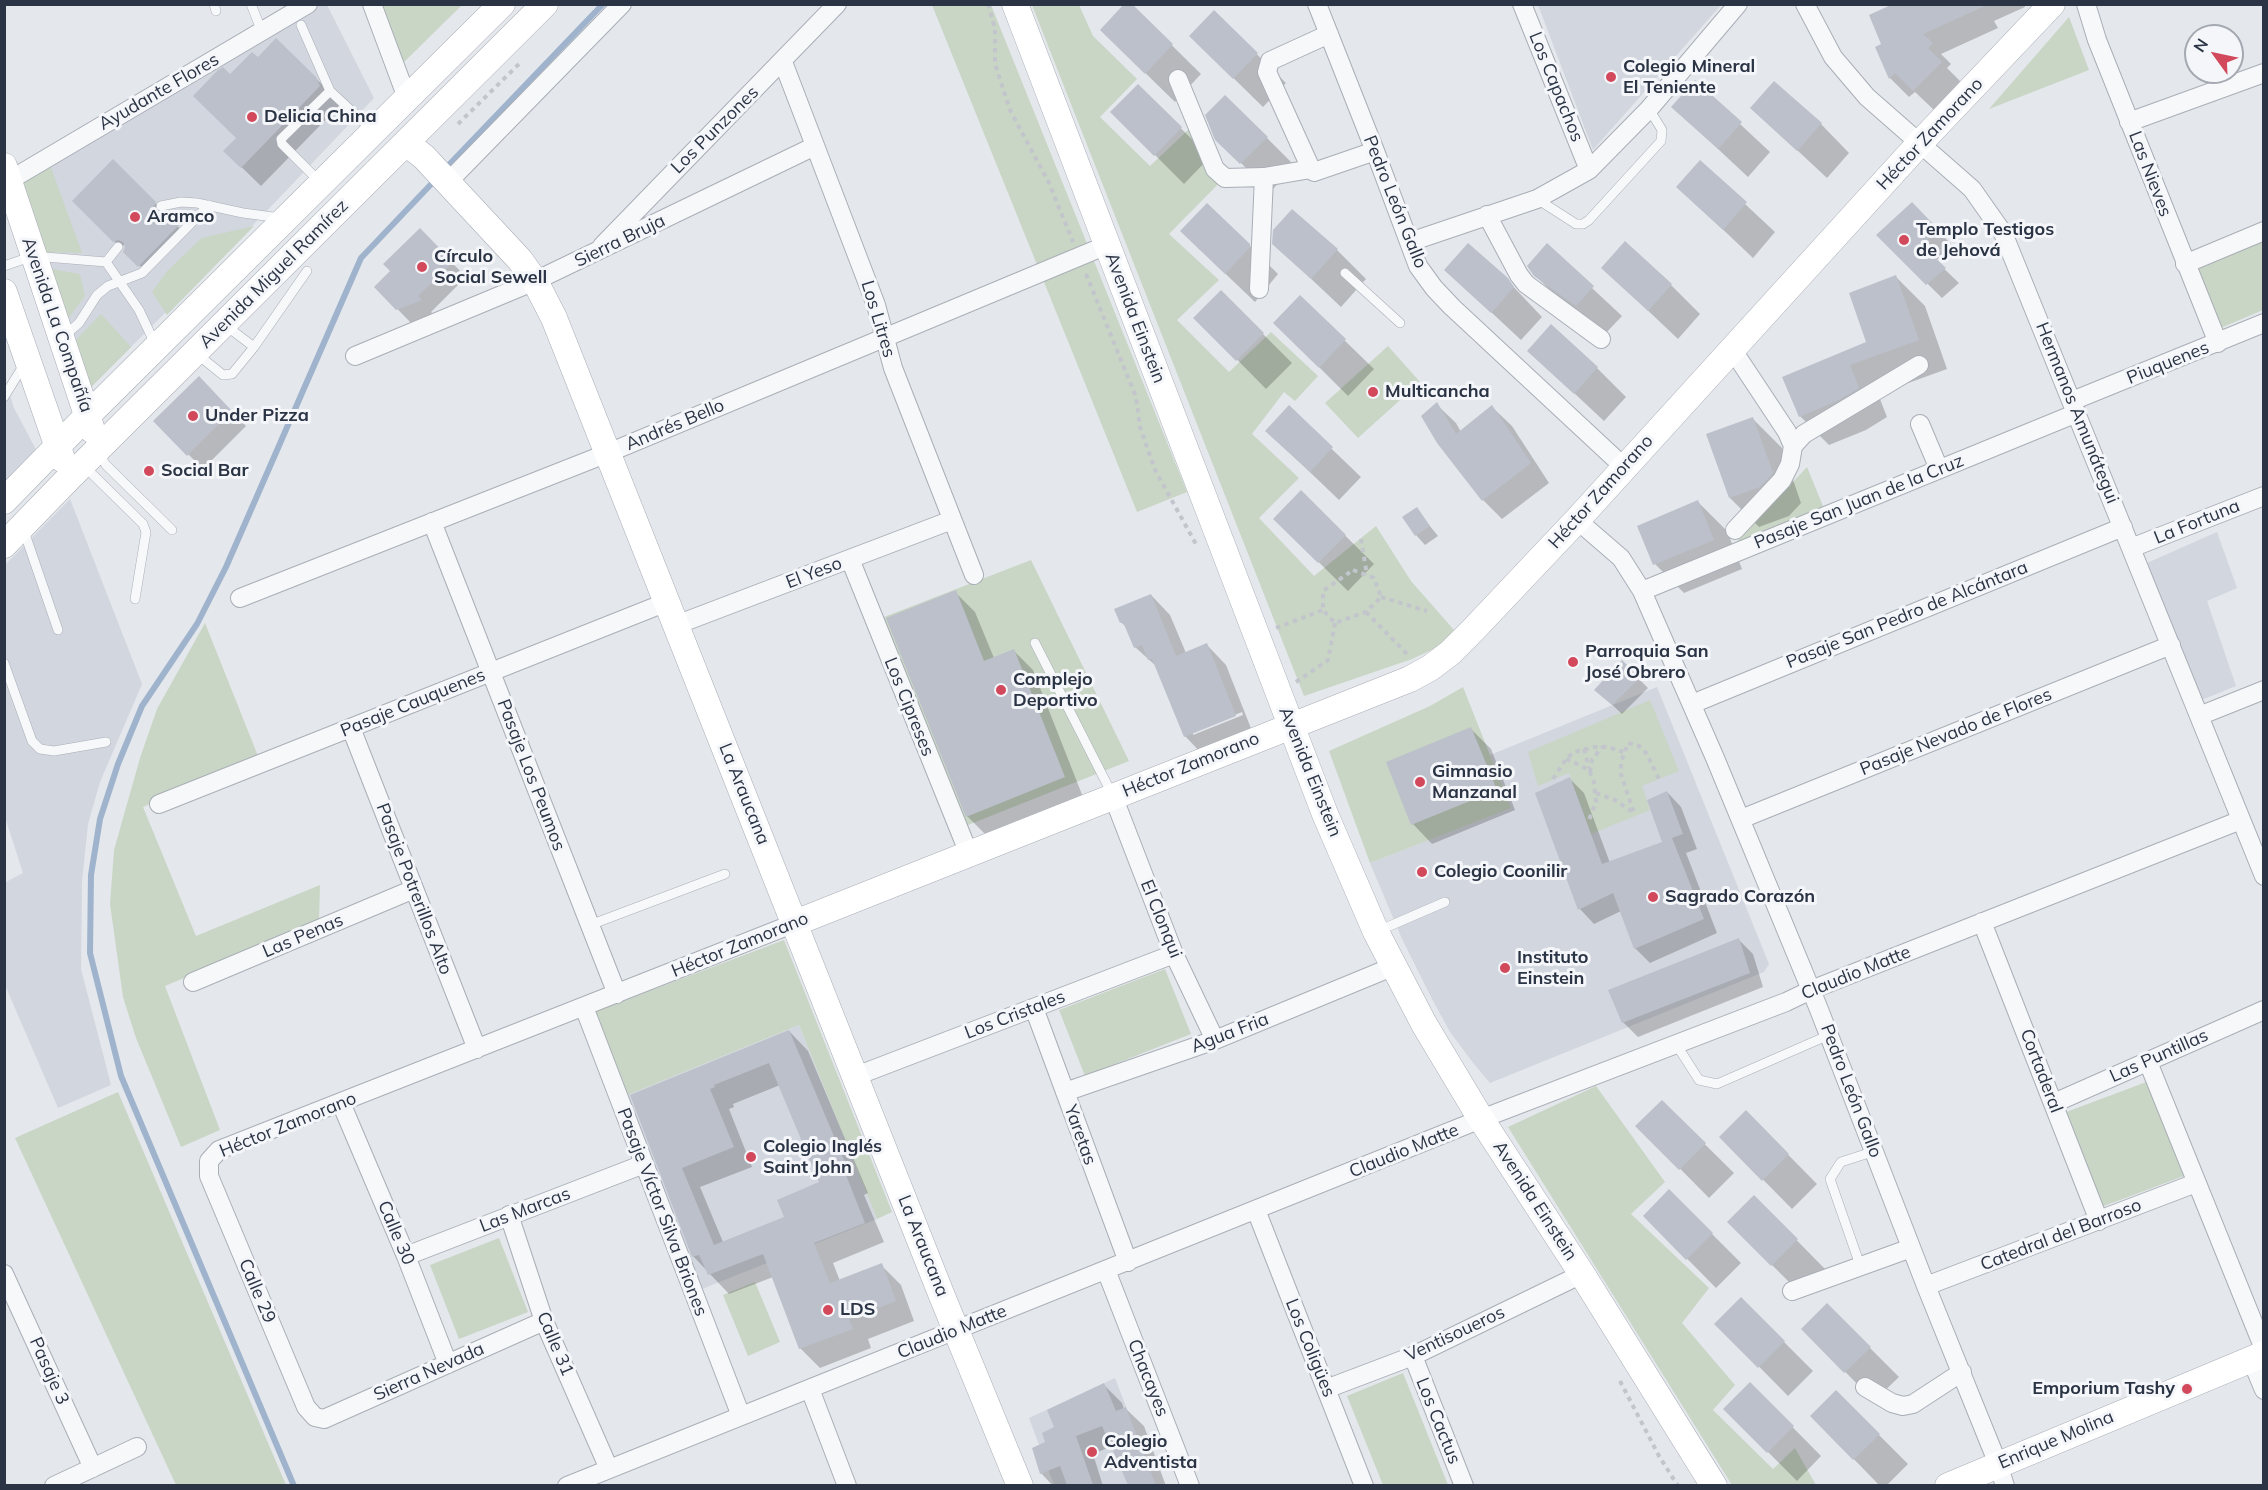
<!DOCTYPE html>
<html>
<head>
<meta charset="utf-8">
<style>
	body { margin:0 }
	#map { position:relative; width:2268px; height:1490px; overflow:hidden; background:#e4e7ec; font-family:Mulish,sans-serif }
	canvas { display:block }
	.frame { position:absolute; inset:0; border:6px solid #2b3445; pointer-events:none }
	.north { position:absolute; left:2184px; top:24px; width:60px; height:60px; box-sizing:border-box; background:#f4f6f9; border:2px solid #a4a8b1; border-radius:50%; rotate:303deg; font-size:16px; font-weight:700; line-height:24px; text-align:center; color:#2b3445 }
	.north::after { content:''; display:block; margin:auto; width:21px; height:27px; background:#d1495b; clip-path:polygon(50% 0,100% 100%,50% 72%,0 100%) }
</style>
</head>
<body>
<div id="map">
<canvas width="2268" height="1490"></canvas>
<div class="frame"></div>
<div class="north">N</div>
</div>
<script>
const ctx = document.querySelector('canvas').getContext('2d');
ctx.lineJoin = 'round';
function paint(path, color) { ctx.fillStyle = color; ctx.fill(path, 'evenodd'); }
const shape = rows => new Path2D(rows.map(r => 'M' + r).join(''));
function trace(path, color, width, dash) { ctx.strokeStyle = color; ctx.lineWidth = width; ctx.lineCap = dash ? 'butt' : 'round'; ctx.setLineDash(dash || []); ctx.stroke(path); }
function label(font, color, halo, rows, align = 'center') {
  ctx.font = font + ' Mulish,sans-serif'; ctx.lineWidth = 6; ctx.setLineDash([]); ctx.textBaseline = 'middle'; ctx.strokeStyle = halo; ctx.fillStyle = color; for (const [text, x, y, turn = 0] of rows) {
    ctx.save(); ctx.translate(x, y); ctx.rotate((+turn || 0) * Math.PI / 180); ctx.textAlign = isNaN(turn) ? turn : align; if (halo) ctx.strokeText(text, 0, 0); ctx.fillText(text, 0, 0); ctx.restore();
  }
}
paint(shape([
	[292,5,327,5,374,98,263,215,89,389,21,178],
	[1538,5,1721,5,1593,150],
	[4,377,14,408,41,459,4,499],
	[70,499,142,684,100,782,88,824,82,881,81,969,111,1085,58,1108,5,985,4,883,23,873,5,817,5,565],
	[2217,532,2237,588,2207,601,2236,686,2199,701,2147,563],
	[1657,687,1769,964,1764,972,1490,1083,1474,1064,1450,1032,1431,997,1402,939,1370,863,1510,808,1490,755],
	[799,1025,877,1219,702,1289,625,1096],
	[1115,1378,1156,1485,1054,1485,1029,1418]
]), '#d2d6de');
paint(shape([
	[379,4,462,5,401,65],
	[932,5,991,5,1187,492,1137,512],
	[1032,5,1079,5,1093,36,1137,79,1100,117,1150,166,1189,129,1231,171,1169,234,1219,280,1177,320,1229,372,1271,332,1318,376,1295,401,1284,392,1252,434,1299,478,1259,518,1314,576,1376,526,1411,581,1454,630,1436,648,1412,659,1304,696],
	[2069,17,2089,70,1989,109],
	[49,162,82,253,45,252,21,178],
	[254,226,167,315,152,292,168,270,202,238],
	[2263,239,2263,310,2216,330,2192,269],
	[51,269,80,274,85,296,67,320],
	[101,314,131,347,89,389,74,342],
	[1388,346,1420,382,1358,438,1325,403],
	[1807,467,1825,511,1740,546,1738,540],
	[1031,560,1129,761,963,827,879,619],
	[205,623,258,756,143,807,196,936,320,885,319,921,165,986,220,1130,181,1147,136,1038,123,997,110,904,114,850,140,758,157,709],
	[1463,687,1511,808,1370,863,1329,751,1430,706],
	[1650,700,1679,771,1642,786,1650,810,1591,834,1569,773,1538,786,1528,752],
	[784,940,892,1212,877,1219,799,1025,625,1096,591,1013],
	[1165,969,1191,1034,1085,1076,1059,1010],
	[2149,1081,2184,1176,2096,1209,2061,1114],
	[1596,1086,1665,1182,1631,1214,1709,1288,1682,1323,1735,1385,1713,1410,1773,1469,1795,1448,1816,1485,1732,1485,1508,1127],
	[118,1092,286,1485,176,1485,15,1138],
	[499,1238,528,1312,459,1339,430,1265],
	[755,1282,780,1342,748,1356,723,1295],
	[1403,1373,1448,1485,1383,1485,1347,1396]
]), '#c9d6c5');
paint(shape([
	[1130,4,1201,74,1175,102,1131,59],
	[1897,4,2024,4,2025,7,1994,21,1998,28,1941,54,1951,64,1947,68,1961,82,1934,110,1915,92,1909,97,1890,78,1877,48,1883,45],
	[1214,12,1286,83,1263,107,1220,65],
	[276,40,336,98,339,106,261,186,225,151,238,138,230,77,258,59],
	[1695,82,1770,152,1748,177,1673,107],
	[1138,86,1210,157,1184,184,1112,112],
	[1752,108,1821,124,1849,153,1827,178],
	[1267,138,1295,166,1270,192,1217,139],
	[113,161,159,207,158,213,165,213,182,231,144,270,125,251,125,245,119,246,74,201],
	[1700,162,1775,232,1753,258,1678,187],
	[1912,204,1951,244,1936,261,1959,283,1942,298,1878,235],
	[420,230,466,277,431,312,435,315,412,324,376,287,392,271],
	[1274,244,1337,250,1366,279,1341,307],
	[1249,245,1278,274,1255,302,1211,260],
	[1547,246,1622,316,1605,334,1565,305,1535,275],
	[1603,268,1671,285,1700,314,1678,339],
	[1446,270,1507,280,1542,317,1521,340],
	[1896,277,1925,306,1947,369,1878,394,1887,417,1866,430,1829,445,1800,416,1868,343],
	[1221,292,1292,363,1266,389,1196,318],
	[1300,297,1374,369,1348,396,1304,352],
	[1529,351,1597,368,1626,397,1604,421],
	[199,378,246,426,203,469,155,421],
	[1436,404,1456,423,1461,432,1492,407,1512,426,1549,483,1502,519,1483,500],
	[1289,408,1361,477,1339,500,1267,431],
	[1753,419,1782,448,1801,503,1789,516,1759,527,1730,498,1708,435],
	[1301,492,1374,564,1348,591,1275,519],
	[1698,502,1727,531,1742,569,1684,593,1655,564],
	[1416,509,1438,536,1425,545,1416,535],
	[955,592,975,612,994,658,1013,650,1033,670,1083,797,987,836,967,816],
	[1151,595,1170,615,1186,653,1207,645,1226,665,1254,736,1204,756,1185,736,1156,666,1135,647,1128,629,1121,622],
	[1242,712,1243,715,1193,735,1193,732],
	[1622,662,1648,688,1622,714,1606,699],
	[1471,729,1491,749,1515,810,1432,844,1413,824],
	[1570,779,1584,793,1610,863,1664,843,1667,792,1681,807,1697,849,1686,853,1717,933,1650,963,1635,948,1621,911,1594,924,1580,909],
	[1738,939,1753,954,1763,987,1638,1037,1623,1022],
	[789,1031,808,1051,868,1193,864,1195,884,1242,833,1263,840,1281,881,1265,901,1285,914,1321,868,1339,871,1348,820,1368,800,1348,773,1277,729,1294,693,1256,632,1095],
	[780,1085,821,1183,786,1217,723,1242,700,1187,752,1167,729,1109,734,1107,733,1104],
	[1662,1102,1734,1173,1709,1198,1638,1126],
	[1746,1112,1817,1184,1792,1209,1721,1137],
	[1669,1191,1741,1263,1716,1288,1645,1216],
	[1754,1197,1825,1269,1801,1294,1729,1222],
	[1741,1299,1813,1371,1788,1396,1717,1324],
	[1827,1305,1899,1377,1874,1401,1803,1329],
	[1750,1384,1821,1456,1797,1481,1725,1409],
	[1104,1385,1122,1403,1124,1409,1126,1409,1144,1426,1166,1486,1130,1486,1112,1446,1093,1454,1103,1486,1053,1486,1041,1473,1046,1443,1056,1427],
	[1836,1392,1908,1464,1886,1486,1880,1486,1812,1416]
]), '#0003');
trace(shape([
	[443,171,603,4],
	[294,1486,121,1076,90,953,91,875,100,819,118,764,142,706,197,624,226,567,361,258,436,179]
]), '#9fb4cc', 6);
paint(shape([
	[1124,4,1132,4,1173,44,1145,74,1100,30],
	[1893,4,1989,4,1923,34,1933,43,1928,48,1942,62,1913,91,1895,73,1889,79,1875,47,1881,44,1869,15],
	[1214,10,1258,53,1233,79,1189,36],
	[276,38,316,77,320,86,241,168,223,151,236,138,193,96,218,70,223,67,230,74,252,52,258,57],
	[1695,80,1742,122,1718,149,1671,107],
	[1774,81,1822,123,1797,151,1750,108],
	[1138,84,1182,127,1154,156,1110,112],
	[1225,95,1268,137,1240,164,1215,140,1205,115],
	[113,159,156,202,154,207,156,211,166,212,179,225,138,267,123,252,125,247,123,242,118,240,113,242,72,201],
	[1700,160,1747,202,1723,230,1676,187],
	[1912,202,1937,228,1922,245,1946,268,1926,285,1876,235],
	[1207,203,1250,244,1250,247,1225,274,1180,231],
	[1292,209,1338,249,1311,279,1272,244,1273,230],
	[420,228,453,262,418,296,422,300,396,310,374,287,390,271,383,264],
	[1625,241,1672,284,1648,311,1601,268],
	[1468,243,1508,278,1514,287,1491,313,1444,270],
	[1547,243,1594,286,1576,306,1534,276,1527,266],
	[1896,275,1919,340,1850,365,1859,388,1837,401,1799,417,1782,377,1866,342,1849,293],
	[1221,290,1264,333,1236,361,1193,318],
	[1300,295,1346,339,1319,368,1273,323],
	[1551,324,1598,367,1574,394,1527,351],
	[199,376,232,411,187,456,153,421],
	[1437,402,1456,434,1492,405,1531,463,1482,501,1437,443,1421,416],
	[1289,405,1333,447,1310,472,1265,431],
	[1753,417,1773,473,1760,487,1729,498,1706,434],
	[1301,490,1346,535,1318,563,1273,519],
	[1698,500,1714,540,1653,565,1637,526],
	[1417,507,1430,526,1415,536,1402,517],
	[956,590,984,661,1014,649,1065,777,966,817,886,618],
	[1151,594,1176,656,1207,643,1236,716,1184,737,1152,659,1148,660,1142,645,1134,648,1123,622,1120,623,1114,609],
	[1622,660,1640,678,1612,705,1594,690],
	[1471,727,1497,790,1411,825,1386,762],
	[1570,777,1602,864,1662,842,1647,800,1667,791,1683,834,1672,838,1704,919,1634,949,1613,893,1578,910,1535,793],
	[1739,938,1750,973,1622,1023,1608,990],
	[789,1030,850,1174,846,1175,865,1223,814,1243,830,1283,882,1263,896,1301,849,1319,853,1329,799,1349,763,1254,708,1275,699,1255,692,1257,630,1095],
	[769,1063,819,1182,777,1200,784,1217,714,1245,682,1168,734,1147,710,1089,715,1087,714,1085],
	[1662,1100,1706,1143,1679,1170,1635,1126],
	[1746,1110,1789,1154,1762,1181,1719,1137],
	[1669,1189,1713,1233,1686,1260,1643,1216],
	[1754,1195,1798,1239,1771,1266,1727,1222],
	[1741,1297,1785,1341,1758,1368,1714,1324],
	[1827,1303,1871,1347,1844,1373,1801,1329],
	[1750,1382,1794,1426,1767,1453,1723,1409],
	[1104,1383,1116,1411,1126,1407,1156,1485,1128,1485,1102,1426,1076,1436,1093,1485,1067,1485,1060,1466,1040,1474,1032,1448,1045,1442,1042,1433,1054,1427,1047,1410],
	[1836,1390,1880,1434,1853,1460,1810,1416]
]), '#bbc0ca');
const lane = shape([
	[214,4,216,11],
	[251,4,262,32],
	[301,25,330,91,373,131],
	[321,183,282,144,281,139,330,91],
	[1537,199,1576,224,1583,224,1589,220,1661,141,1662,130,1649,109],
	[161,206,181,202,197,203,243,213,281,218],
	[106,262,118,247],
	[4,266,33,256,106,262,139,310,156,346],
	[1345,273,1400,323],
	[225,325,254,347],
	[63,337,79,323,97,295,108,286,142,273,209,205],
	[197,354,223,375,232,374,254,347,307,271],
	[4,397,25,363],
	[98,452,106,465,172,530],
	[84,466,143,524,146,532,135,599],
	[21,530,26,537,58,630],
	[1035,643,1113,796],
	[4,663,32,741,40,749,54,751,106,742],
	[590,925,725,874],
	[1378,931,1445,902],
	[1676,1044,1699,1080,1717,1084,1829,1035],
	[1860,1265,1830,1179,1841,1162,1875,1151]
]);
const street = shape([
	[372,4,407,98],
	[1317,4,1375,151,1418,266,1434,288,1452,307,1624,467],
	[1522,4,1589,170],
	[1805,4,1833,57,1867,97,1972,189,2003,233,2264,876],
	[2086,4,2097,40,2218,343],
	[1329,34,1270,61,1267,72,1311,169,1314,172,1375,151],
	[783,62,876,305,893,368,974,575],
	[1178,79,1215,169,1225,178,1264,177,1311,169],
	[2129,122,2264,73],
	[10,180,308,4],
	[448,182,622,4],
	[1487,215,1519,275,1526,284,1601,339],
	[1410,242,1537,199,1589,170,1649,109,1738,4],
	[602,246,837,4],
	[2185,264,2264,231],
	[1259,289,1264,177],
	[1732,349,1787,432,1793,446,1804,434,1919,365],
	[355,356,535,281,815,146],
	[2072,401,2264,323],
	[1920,424,1939,469],
	[1577,520,1621,558,1642,591,1715,758,1818,1007,1926,1286,1998,1464,2005,1486],
	[432,522,617,994],
	[1735,530,1782,480,1790,464,1793,446],
	[2131,548,2264,496],
	[850,559,969,854],
	[1642,591,2077,413],
	[240,598,608,453,1107,245],
	[676,625,952,520],
	[1692,704,2123,527],
	[2199,716,2264,690],
	[351,728,477,1049],
	[1113,796,1174,954,1215,1040],
	[159,804,667,602],
	[1741,819,2171,645],
	[1982,922,2099,1221],
	[193,982,414,889],
	[584,1007,741,1416],
	[1034,1008,1128,1262],
	[2148,1062,2264,1349],
	[856,1076,1174,954],
	[1065,1092,1215,1040,1392,967],
	[341,1103,406,1256,448,1364],
	[2054,1103,2264,1010],
	[1256,1210,1364,1486],
	[509,1215,544,1321,609,1469],
	[406,1256,644,1164],
	[1106,1270,1190,1486],
	[4,1274,93,1468],
	[1926,1286,2196,1183],
	[1792,1291,1911,1248],
	[544,1321,324,1419,315,1417,306,1407,209,1176,209,1161,219,1150,795,923],
	[1413,1356,1464,1486],
	[2251,1359,2264,1390],
	[1865,1387,1892,1403,1903,1406,1913,1404,1962,1372],
	[810,1389,847,1486],
	[1326,1389,1413,1356,1582,1274],
	[54,1486,137,1447],
	[567,1486,1481,1119,1786,1002,1811,990,2241,820]
]);
const secondary = shape([
	[1015,4,1325,814,1376,932,1424,1024,1481,1119,1582,1274,1714,1486],
	[406,143,424,157,520,260,535,281,554,318,942,1296,1020,1486],
	[4,166,92,430],
	[4,292,62,459],
	[4,501,88,415,502,4],
	[4,545,69,478,545,4],
	[795,923,1410,679,1430,668,1450,653,1472,631,1577,520,1919,144,2052,4],
	[1948,1486,2264,1354]
]);
trace(lane, '#a9aeb7', 10);
trace(street, '#a9aeb7', 20);
trace(secondary, '#a9aeb7', 27);
trace(shape([
	[988,4,995,29,995,64,1010,110,1049,183,1073,242],
	[458,124,521,62],
	[1086,274,1136,397,1140,427,1155,470,1197,546],
	[1361,539,1367,575],
	[1353,570,1374,578,1381,597,1366,612,1335,623,1323,610,1323,591,1353,570],
	[1381,597,1427,611],
	[1366,612,1410,657],
	[1276,628,1323,610],
	[1296,682,1328,660,1335,623],
	[1584,749,1589,768],
	[1566,759,1582,766,1590,772,1594,782,1596,802,1589,820],
	[1590,772,1592,760,1602,747],
	[1553,779,1566,759,1574,752,1594,747,1608,747,1623,752],
	[1596,793,1615,800,1634,813,1621,774,1621,762,1628,743,1639,746,1646,753,1659,779],
	[1620,1381,1659,1456,1678,1486]
]), '#c2c5cb', 4, [4.5, 4.5]);
trace(lane, '#f7f8fa', 9);
trace(street, '#f7f8fa', 18);
trace(secondary, '#fff', 26);
for (const [x, y, r, color] of [
	[1611,77,6,"#d1495b"],
	[252,117,6,"#d1495b"],
	[135,217,6,"#d1495b"],
	[1904,240,6,"#d1495b"],
	[422,267,6,"#d1495b"],
	[1373,392,6,"#d1495b"],
	[193,416,6,"#d1495b"],
	[149,471,6,"#d1495b"],
	[1573,662,6,"#d1495b"],
	[1001,690,6,"#d1495b"],
	[1420,782,6,"#d1495b"],
	[1422,872,6,"#d1495b"],
	[1653,897,6,"#d1495b"],
	[1505,968,6,"#d1495b"],
	[751,1157,6,"#d1495b"],
	[828,1310,6,"#d1495b"],
	[2187,1389,6,"#d1495b"],
	[1092,1452,6,"#d1495b"]
]) { const dot = new Path2D(); dot.arc(x, y, r, 0, 2 * Math.PI); ctx.fillStyle = color; ctx.fill(dot); trace(dot, '#f4f6f9', 2); }
label('bold 18px', '#2b3445', '#f4f6f9', [
	["Colegio Mineral",1623,67],
	["El Teniente",1623,88],
	["Delicia China",264,117],
	["Aramco",147,217],
	["Templo Testigos",1916,230],
	["de Jehová",1916,251],
	["Círculo",434,257],
	["Social Sewell",434,278],
	["Multicancha",1385,392],
	["Under Pizza",205,416],
	["Social Bar",161,471],
	["Parroquia San",1585,652],
	["José Obrero",1585,673],
	["Complejo",1013,680],
	["Deportivo",1013,701],
	["Gimnasio",1432,772],
	["Manzanal",1432,793],
	["Colegio Coonilir",1434,872],
	["Sagrado Corazón",1665,897],
	["Instituto",1517,958],
	["Einstein",1517,979],
	["Colegio Inglés",763,1147],
	["Saint John",763,1168],
	["LDS",840,1310],
	["Emporium Tashy",2175,1389,"right"],
	["Colegio",1104,1442],
	["Adventista",1104,1463]
], 'left');
label('18px', '#2b3445', '#f4f6f9', [
	["Los Capachos",1556,87,68],
	["Ayudante Flores",159,92,-30],
	["Los Punzones",715,130,-45],
	["Héctor Zamorano",1930,134,-47],
	["Las Nieves",2150,174,69],
	["Pedro León Gallo",1395,202,68],
	["Sierra Bruja",620,241,-26],
	["Avenida Miguel Ramírez",274,274,-45],
	["Avenida Einstein",1135,318,69],
	["Los Litres",878,319,73],
	["Avenida La Compañía",57,325,71],
	["Piuquenes",2168,363,-22],
	["Hermanos Amunátegui",2077,413,68],
	["Andrés Bello",675,425,-23],
	["Héctor Zamorano",1601,492,-48],
	["Pasaje San Juan de la Cruz",1859,502,-22],
	["La Fortuna",2197,522,-22],
	["El Yeso",814,573,-21],
	["Pasaje San Pedro de Alcántara",1907,615,-22],
	["Pasaje Cauquenes",413,703,-22],
	["Los Cipreses",909,707,68],
	["Pasaje Nevado de Flores",1956,732,-22],
	["Héctor Zamorano",1191,765,-22],
	["Avenida Einstein",1310,772,68],
	["Pasaje Los Peumos",531,775,69],
	["La Araucana",744,794,68],
	["Pasaje Potrerillos Alto",414,889,69],
	["El Clonqui",1161,919,68],
	["Las Penas",303,936,-23],
	["Héctor Zamorano",740,945,-22],
	["Claudio Matte",1856,973,-22],
	["Los Cristales",1015,1015,-21],
	["Agua Fria",1230,1033,-21],
	["Las Puntillas",2159,1056,-24],
	["Cortaderal",2041,1071,69],
	["Pedro León Gallo",1851,1091,69],
	["Héctor Zamorano",288,1125,-22],
	["Yaretas",1080,1135,70],
	["Claudio Matte",1404,1151,-22],
	["Avenida Einstein",1535,1201,57],
	["Las Marcas",525,1210,-21],
	["Pasaje Víctor Silva Briones",662,1212,69],
	["Calle 30",396,1233,67],
	["Catedral del Barroso",2061,1235,-21],
	["La Araucana",923,1246,68],
	["Calle 29",257,1291,67],
	["Claudio Matte",952,1332,-22],
	["Ventisoueros",1455,1334,-25],
	["Calle 31",555,1344,67],
	["Los Coligües",1310,1348,68],
	["Pasaje 3",49,1371,66],
	["Sierra Nevada",429,1372,-24],
	["Chacayes",1148,1378,68],
	["Los Cactus",1438,1421,68],
	["Enrique Molina",2056,1440,-23]
]);
</script>
</body>
</html>
